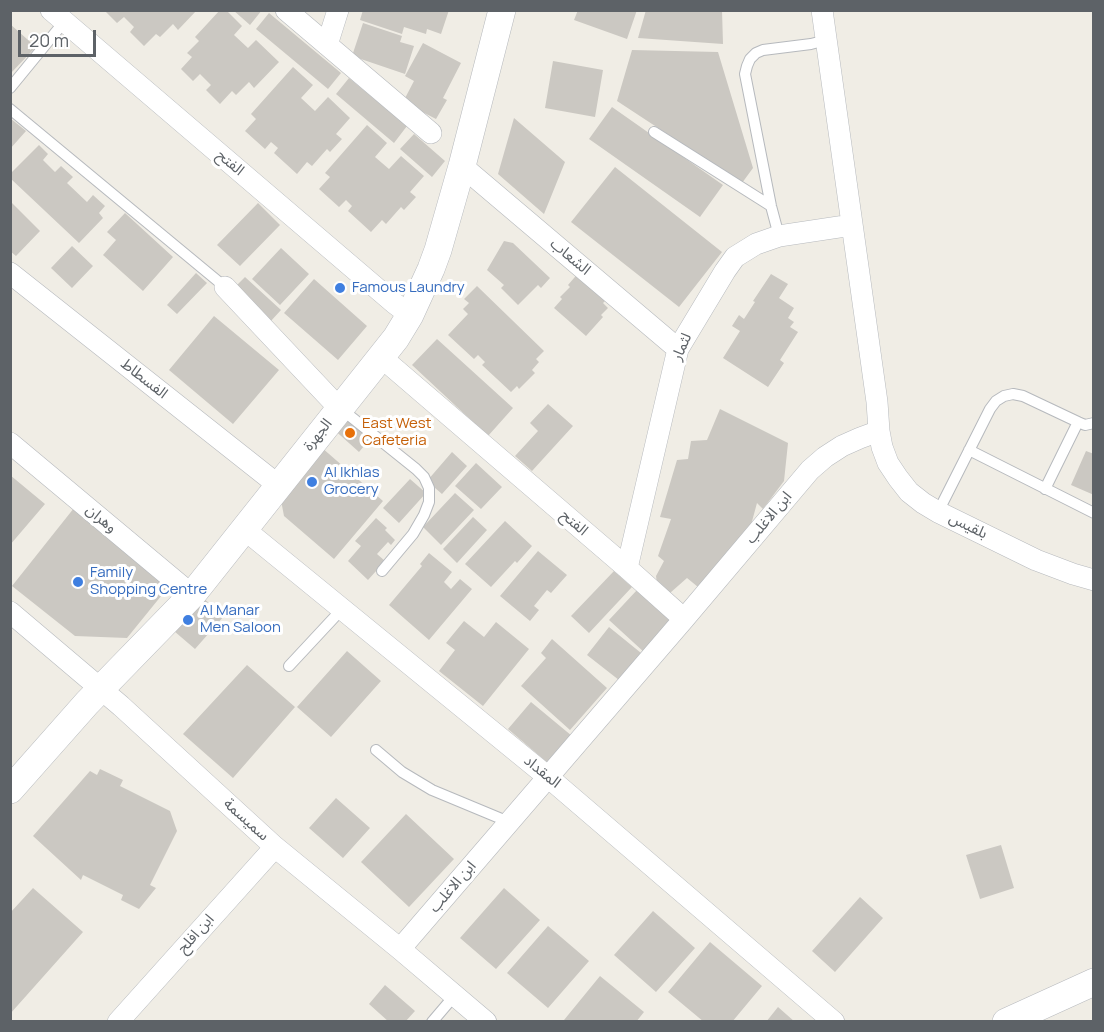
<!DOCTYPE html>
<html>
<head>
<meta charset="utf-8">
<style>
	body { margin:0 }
	#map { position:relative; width:1104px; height:1032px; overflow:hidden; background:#f0ede5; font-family:Manrope,sans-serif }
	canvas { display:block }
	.frame { position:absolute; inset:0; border:12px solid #5d6267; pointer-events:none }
	.scale { position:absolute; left:18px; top:30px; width:78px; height:27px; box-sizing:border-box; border:3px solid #5d6267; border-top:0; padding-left:8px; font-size:18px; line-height:21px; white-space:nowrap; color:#5d6267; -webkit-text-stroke:4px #fff; paint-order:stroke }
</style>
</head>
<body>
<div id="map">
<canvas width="1104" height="1032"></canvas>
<div class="frame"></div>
<div class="scale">20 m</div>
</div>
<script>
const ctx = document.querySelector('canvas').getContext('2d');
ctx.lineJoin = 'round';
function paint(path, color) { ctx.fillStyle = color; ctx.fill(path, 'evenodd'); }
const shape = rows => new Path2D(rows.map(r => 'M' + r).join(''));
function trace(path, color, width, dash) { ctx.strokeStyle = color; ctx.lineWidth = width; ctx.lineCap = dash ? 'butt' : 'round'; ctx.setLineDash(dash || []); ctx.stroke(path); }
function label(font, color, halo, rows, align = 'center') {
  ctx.font = font + ' Manrope,"Noto Sans Arabic",sans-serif'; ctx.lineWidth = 6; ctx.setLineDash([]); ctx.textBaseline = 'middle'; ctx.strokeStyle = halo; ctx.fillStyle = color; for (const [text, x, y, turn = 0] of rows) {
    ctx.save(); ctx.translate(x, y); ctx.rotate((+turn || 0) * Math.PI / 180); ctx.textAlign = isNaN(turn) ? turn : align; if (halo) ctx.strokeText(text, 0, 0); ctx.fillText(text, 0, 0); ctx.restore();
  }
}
paint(shape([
	[104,10,197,10,178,30,173,24,160,37,156,34,144,46,130,32,134,27,124,17,117,23],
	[220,10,226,10,242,26,234,35,248,48,256,40,279,62,254,88,249,82,236,95,232,91,220,104,206,90,211,85,200,74,193,81,181,69,192,57,187,53,199,41,195,37],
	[233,10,262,10,250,25],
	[363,10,449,10,441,34,427,29,426,34,404,27,402,34,360,20],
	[578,10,637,10,627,39,574,20],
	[646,10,722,10,723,44,638,38],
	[269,13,341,73,328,89,256,29],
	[363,23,402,36,400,42,414,46,405,74,352,56],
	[10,24,36,47,10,74],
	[423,43,461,63,443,98,447,100,436,119,403,102,414,81,405,76],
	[632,50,718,52,753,168,742,183,617,101],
	[553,61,603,70,595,117,545,108],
	[293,67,313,85,301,98,315,111,328,97,350,118,336,134,342,139,330,152,327,149,312,166,307,162,297,174,274,153,278,148,271,142,265,149,245,131,256,119,251,114],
	[349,78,407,126,394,143,336,94],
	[612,107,723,185,700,217,589,139],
	[10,118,26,131,10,149],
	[514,118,565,162,544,214,498,174],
	[367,125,387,143,375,157,389,169,401,156,424,176,410,192,416,197,404,210,401,207,386,224,382,220,371,232,348,211,352,206,346,200,339,207,319,189,330,177,325,173],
	[414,134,445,161,432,177,400,149],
	[39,145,48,154,43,160,55,172,61,166,73,177,67,183,87,202,93,195,105,206,99,213,103,218,79,243,10,178,10,174],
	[615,167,722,252,679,307,571,222],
	[10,201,40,231,16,256,10,251],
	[258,203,280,225,240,266,217,245],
	[125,213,173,257,143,291,103,255,116,240,107,232],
	[504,241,513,243,550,278,541,288,538,285,518,305,501,288,504,285,487,270],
	[72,246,93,266,72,288,51,268],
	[281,248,309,274,280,305,252,279],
	[580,271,609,297,603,303,608,308,601,315,603,317,586,336,554,308,562,299,560,297,570,287,568,285],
	[196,273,207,283,177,314,167,305],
	[771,274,788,284,779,298,794,308,788,318,794,322,790,327,798,332,780,360,784,363,768,387,723,358,740,331,732,326,739,315,744,319,755,302,753,301],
	[245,277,281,310,270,322,234,288],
	[314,279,367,326,338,360,284,313],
	[477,286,544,351,536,359,539,362,532,370,535,373,519,389,517,386,511,392,482,365,485,362,478,355,474,359,448,335,468,314,463,309,469,303,464,299],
	[214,316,279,370,233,424,169,370],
	[437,339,513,408,488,436,412,365],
	[548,404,573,426,532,471,515,456,538,431,530,423],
	[720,409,788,443,784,481,763,509,757,503,751,525,698,587,687,578,670,593,658,592,656,576,664,561,658,556,671,519,660,517,677,460,688,459,691,441,707,440],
	[342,414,370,439,359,452,331,427],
	[321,447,383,501,334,559,284,516,280,495],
	[1086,451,1094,454,1094,495,1071,485],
	[452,452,467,466,442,494,427,481],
	[476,463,502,487,481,509,455,486],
	[10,475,45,504,10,545],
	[410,479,426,493,399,523,383,508],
	[455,493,474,510,441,545,423,527],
	[74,508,170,585,127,638,75,636,12,586],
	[473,517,487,530,457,563,443,549],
	[376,518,387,528,385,530,395,540,391,545,388,542,377,554,385,561,368,580,348,561,361,546,355,541],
	[505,521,532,546,517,563,515,561,491,587,465,564],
	[538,551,567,575,551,593,547,590,534,606,539,610,530,621,500,596],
	[429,553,452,572,444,582,451,589,460,579,472,589,429,640,389,605,422,566,420,564],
	[614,571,632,587,589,633,571,616],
	[637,590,673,623,645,653,609,620],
	[195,591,224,616,195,649,167,625],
	[464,621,484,637,496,622,529,649,483,706,439,671,455,650,446,643],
	[609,627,646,657,624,684,587,655],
	[552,639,607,688,570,730,521,686,546,658,541,653],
	[347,651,381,681,331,737,297,707],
	[247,665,295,707,233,778,183,734],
	[531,702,572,736,549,764,508,729],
	[100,769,123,780,120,786,170,811,177,831,150,885,156,888,139,909,121,900,123,895,83,875,81,880,33,836,90,771,97,775],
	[336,798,370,828,343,858,309,828],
	[406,814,454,859,409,907,361,862],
	[1001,845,1014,888,980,899,966,855],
	[33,888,83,932,10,1014,10,913],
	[504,888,540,920,496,969,460,938],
	[860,897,883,918,835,972,812,951],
	[653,911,695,948,656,992,614,955],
	[548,926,589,961,548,1008,507,973],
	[710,942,762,986,732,1022,704,1022,668,992],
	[600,976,644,1012,636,1022,566,1022,564,1020],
	[385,985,415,1011,405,1022,389,1022,369,1004],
	[778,1007,795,1022,766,1022]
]), '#cbc8c2');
const service = shape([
	[10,88,64,22],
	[10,109,225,287],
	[654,132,771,206],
	[779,236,771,206,745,74,747,66,750,59,756,53,763,50,811,44,826,40],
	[340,408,416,469,424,477,429,488,429,502,424,515,413,534,382,571],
	[969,450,1094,513],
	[1045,489,1078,422],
	[938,512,990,409,996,401,1004,396,1013,394,1023,396,1078,422,1085,425,1094,423],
	[289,666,343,608],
	[376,750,402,772,432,790,509,822],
	[432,1022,455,995]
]);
const minor = shape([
	[51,10,394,303,410,315],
	[286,10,431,133],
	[822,10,877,402,879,431,882,447,888,463,898,478,909,492,923,503,938,512,1036,560,1073,574,1094,580],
	[327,45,338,10],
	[462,166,678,349],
	[10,273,278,485],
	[225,287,339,408],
	[381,357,627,568,684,619],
	[10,443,192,595],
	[244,529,548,777,834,1022],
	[627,568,678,349,725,271,735,257,756,244,779,236,852,225],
	[10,612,121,706,275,847,400,949,486,1022],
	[400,949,684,619,810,470,825,457,842,446,860,438,879,431],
	[118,1022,275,847]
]);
const tertiary = shape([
	[10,790,87,703,192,595,396,338,410,315,431,269,438,250,462,166,502,10],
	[1006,1022,1094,982]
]);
trace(service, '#b6b9bd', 12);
trace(minor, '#b6b9bd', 22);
trace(tertiary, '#b6b9bd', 28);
trace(service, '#fff', 10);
trace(minor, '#fff', 21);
trace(tertiary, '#fff', 27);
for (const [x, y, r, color] of [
	[340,288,6,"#3f7fe0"],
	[350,433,6,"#e8710a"],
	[312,482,6,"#3f7fe0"],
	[78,582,6,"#3f7fe0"],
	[188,620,6,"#3f7fe0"]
]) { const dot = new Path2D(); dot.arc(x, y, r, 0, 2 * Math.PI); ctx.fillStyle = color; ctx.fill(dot); trace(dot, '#fff', 2); }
label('15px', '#5d6267', '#fff', [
	["الفتح",230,163,40],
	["الشعاب",570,257,40],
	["لثمار",682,347,-66],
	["الفسطاط",144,379,38],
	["الجهرة",318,435,-52],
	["ابن الاغلب",769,518,-50],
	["وهران",101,519,40],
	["الفتح",574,523,41],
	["بلقيس",968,526,26],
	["المقداد",542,772,39],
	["سميسمة",246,820,42],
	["ابن الاغلب",453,887,-49],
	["ابن افلح",196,934,-48]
]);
label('15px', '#366cbe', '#fff', [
	["Famous Laundry",352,288],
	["Al Ikhlas",324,473],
	["Grocery",324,490],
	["Family",90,573],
	["Shopping Centre",90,590],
	["Al Manar",200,611],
	["Men Saloon",200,628]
], 'left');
label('15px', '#c56008', '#fff', [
	["East West",362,424],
	["Cafeteria",362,441]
], 'left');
</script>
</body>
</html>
